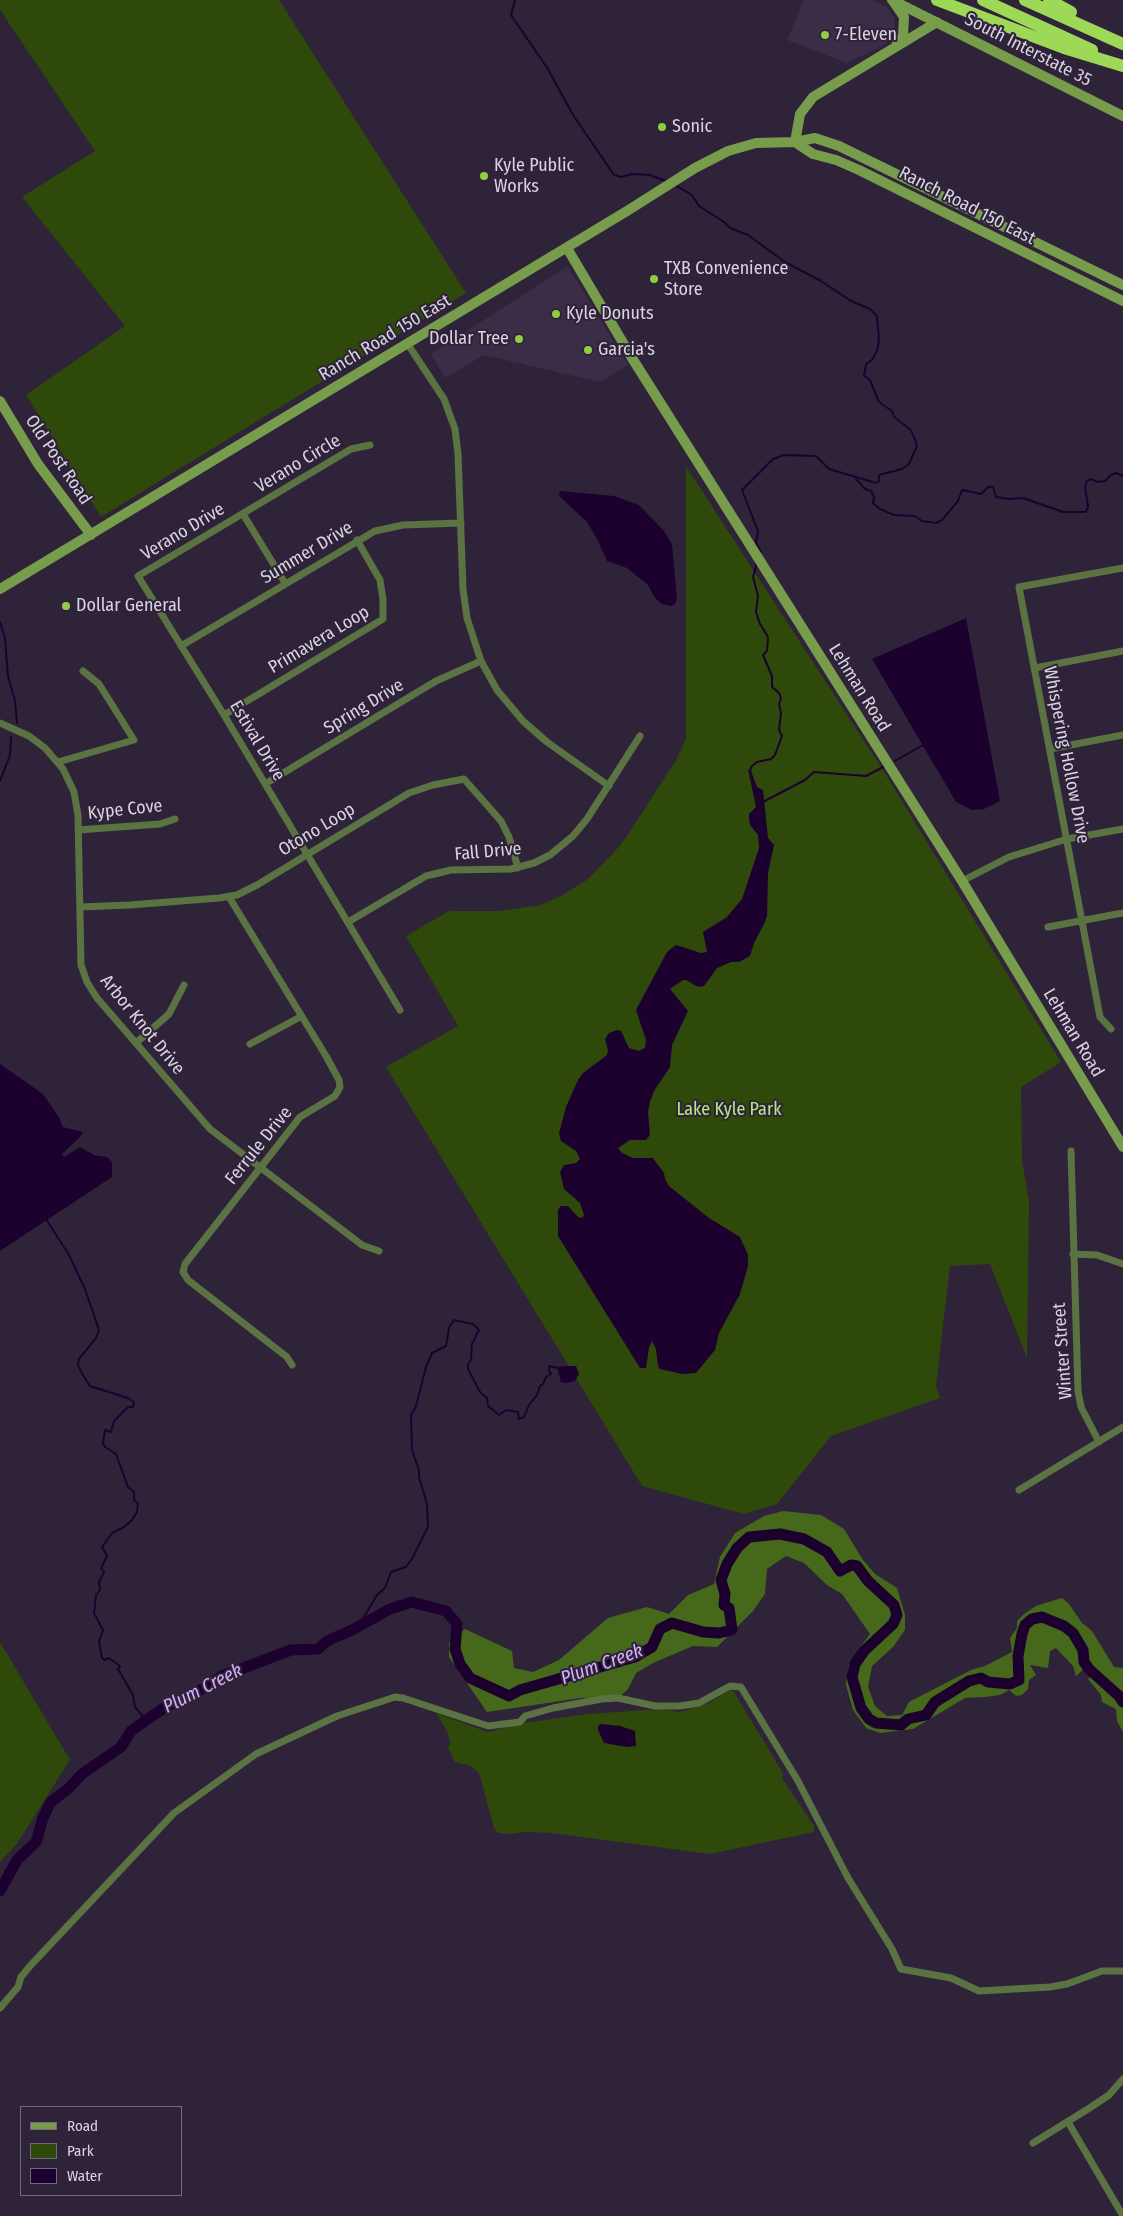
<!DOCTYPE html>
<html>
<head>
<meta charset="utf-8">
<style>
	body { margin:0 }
	#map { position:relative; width:1123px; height:2216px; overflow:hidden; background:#2f233a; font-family:"Fira Sans Condensed",sans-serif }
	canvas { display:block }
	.legend { position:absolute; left:20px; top:2106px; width:162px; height:90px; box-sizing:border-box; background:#2f233a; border:1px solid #73697d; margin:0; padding:6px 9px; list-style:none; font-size:15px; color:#dad3e2 }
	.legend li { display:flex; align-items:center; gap:10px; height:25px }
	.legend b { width:25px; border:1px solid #73697d }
</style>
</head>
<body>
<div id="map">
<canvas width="1123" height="2216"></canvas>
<ul class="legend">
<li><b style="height:6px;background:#769c4c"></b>Road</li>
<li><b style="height:14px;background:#2e4909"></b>Park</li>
<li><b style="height:14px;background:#1c012e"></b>Water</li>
</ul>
</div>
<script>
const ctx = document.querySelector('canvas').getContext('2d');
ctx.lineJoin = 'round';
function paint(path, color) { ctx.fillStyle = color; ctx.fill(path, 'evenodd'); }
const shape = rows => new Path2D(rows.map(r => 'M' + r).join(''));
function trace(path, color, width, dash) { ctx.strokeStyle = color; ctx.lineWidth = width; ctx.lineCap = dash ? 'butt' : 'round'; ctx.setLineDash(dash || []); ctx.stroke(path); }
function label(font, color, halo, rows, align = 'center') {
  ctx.font = font + ' "Fira Sans Condensed",sans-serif'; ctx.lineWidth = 4; ctx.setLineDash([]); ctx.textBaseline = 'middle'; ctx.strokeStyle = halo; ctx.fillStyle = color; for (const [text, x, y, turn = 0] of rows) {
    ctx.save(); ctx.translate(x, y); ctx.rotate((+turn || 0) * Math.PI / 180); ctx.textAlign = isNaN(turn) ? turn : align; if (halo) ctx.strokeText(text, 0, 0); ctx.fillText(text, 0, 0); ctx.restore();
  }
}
paint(shape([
	[804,0,871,0,887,7,894,17,895,31,886,44,847,63,787,40],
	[568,266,628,365,600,382,484,355,445,378,431,354]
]), '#3b2c48');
paint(shape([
	[0,0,279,0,466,293,101,517,26,395,125,326,22,197,95,151,0,10],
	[686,466,886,775,1061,1062,1021,1087,1022,1161,1029,1200,1027,1358,990,1264,950,1266,936,1386,940,1398,831,1436,777,1504,744,1514,642,1486,386,1067,458,1026,406,936,449,911,499,911,541,905,561,896,587,880,618,848,629,833,676,760,686,739],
	[0,1642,70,1760,16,1845,0,1862],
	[731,1690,734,1692,783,1773,782,1778,814,1826,814,1832,710,1854,552,1833,525,1832,511,1834,498,1833,494,1828,479,1773,471,1766,455,1762,448,1748,450,1743,448,1733,436,1713,488,1732,524,1723,587,1714,660,1709,680,1712,707,1704]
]), '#2e4909');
paint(shape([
	[783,1511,821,1515,844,1529,863,1560,875,1574,897,1588,905,1615,905,1630,893,1647,872,1666,868,1687,875,1706,887,1716,902,1715,909,1702,971,1670,985,1666,1012,1652,1010,1638,1017,1628,1017,1621,1024,1614,1036,1606,1062,1598,1069,1604,1082,1623,1092,1631,1114,1667,1123,1668,1123,1732,1117,1721,1116,1709,1102,1702,1101,1695,1088,1679,1094,1673,1087,1666,1076,1676,1073,1666,1056,1648,1050,1651,1048,1668,1030,1665,1036,1675,1029,1680,1028,1689,1022,1695,1016,1696,1009,1690,1000,1695,985,1697,965,1698,913,1729,880,1733,866,1728,853,1710,846,1685,848,1667,858,1650,870,1634,842,1594,827,1585,804,1563,786,1556,767,1569,765,1594,753,1611,717,1647,693,1646,653,1663,636,1673,628,1689,618,1698,581,1698,487,1712,449,1657,449,1643,465,1629,512,1651,514,1668,533,1672,559,1660,608,1618,647,1607,669,1614,688,1595,714,1584,720,1557,735,1533,764,1516]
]), '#46681b');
paint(shape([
	[560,491,614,496,639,505,664,531,672,544,677,599,675,604,671,606,662,604,655,598,648,585,627,568,607,561,597,539,587,522,560,497,559,493],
	[966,618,1000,801,984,809,972,810,956,802,872,659],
	[748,769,751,771,757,787,763,790,768,838,774,845,768,873,767,916,764,924,754,943,750,956,739,962,731,962,717,968,704,986,698,987,686,980,683,980,670,989,688,1011,672,1045,670,1067,654,1091,650,1102,648,1112,650,1135,646,1140,630,1140,618,1148,622,1153,633,1158,653,1158,664,1173,665,1179,669,1186,709,1218,740,1237,748,1255,748,1266,740,1294,719,1333,715,1350,696,1373,682,1374,660,1369,658,1366,656,1349,652,1341,649,1348,646,1368,640,1368,558,1236,558,1210,561,1206,568,1206,579,1218,583,1217,584,1215,580,1203,564,1189,560,1172,564,1165,576,1163,580,1159,576,1151,561,1141,559,1133,566,1107,578,1080,583,1073,607,1055,608,1050,605,1039,609,1033,617,1030,621,1031,629,1048,639,1051,645,1048,646,1040,636,1010,667,952,676,945,701,953,707,952,703,932,727,917,742,899,759,848,758,835,750,825,749,819,749,814,756,807],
	[0,1064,43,1094,58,1116,63,1127,83,1132,79,1138,62,1154,64,1157,80,1147,94,1155,107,1157,112,1162,112,1177,0,1251],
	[563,1366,576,1366,579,1374,575,1381,567,1383,561,1382,557,1367],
	[601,1724,620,1726,635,1731,636,1746,627,1747,604,1743,598,1730,598,1726]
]), '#1c012e');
trace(shape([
	[515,0,511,15,548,69,573,115,614,175,621,177,632,174,650,175,666,181],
	[675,185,692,195,699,206,724,222,730,228,748,235,785,262,821,281,851,301,870,309,877,316,879,340,877,351,872,360,866,364,864,376,870,380,879,402,892,411,894,417,911,430,915,440,917,446,909,464,902,469,879,475,879,481,876,483,829,469,816,456,784,455,773,459,742,490,758,531,756,543,761,552],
	[856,479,865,489,871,491,874,497,873,503,880,509,894,515,915,516,922,521,936,523,942,520,958,501,962,490,981,494,988,487,993,487,996,497,1009,499,1023,498,1063,512,1086,512,1088,507,1085,486,1087,481,1091,479,1098,482,1105,481,1111,475,1116,473,1123,476],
	[0,622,5,638,8,676,15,701,17,723],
	[895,761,923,745],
	[750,772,751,767,757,762,771,759,775,755,782,736,779,730,781,713,779,704,781,698,779,693,772,687,772,676,763,655,767,651,768,637,760,624,756,612,758,596,753,577,757,563],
	[0,781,10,755,11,737],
	[761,803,805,780,814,772,866,776,885,766],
	[46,1219,69,1255,85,1289,99,1330,96,1338,79,1359,78,1365,83,1375,90,1386,128,1398,134,1402,133,1407,128,1407,114,1421,111,1432,105,1430,103,1443,105,1447,116,1454,128,1487,134,1492,134,1500,138,1503,137,1512,132,1520,124,1527,112,1533,102,1547,107,1556,101,1568,104,1572,99,1582,100,1590,96,1595,94,1613,103,1630,99,1642,102,1658,105,1660,109,1658,120,1666,118,1669,133,1695,135,1707,142,1715,143,1723],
	[358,1627,377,1595,385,1588,391,1572,406,1567,412,1559,428,1527,427,1504,419,1477,419,1470,412,1450,411,1415,416,1406,426,1367,432,1353,446,1346,449,1328,454,1320,473,1324,479,1330,472,1344,471,1360,468,1364,468,1369,480,1392,487,1398,488,1406,499,1415,506,1410,518,1412,519,1419,524,1417,529,1405,537,1395,540,1386,543,1384,546,1377,551,1374,549,1370,549,1366,558,1368]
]), '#1c012e', 2);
trace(shape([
	[0,1891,17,1860,36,1842,43,1818,50,1803,70,1787,82,1774,121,1747,131,1731,168,1705,185,1700,222,1676,291,1650,318,1649,327,1641,352,1630,390,1609,412,1602,446,1611,457,1624,455,1649,460,1664,470,1678,509,1696,520,1690,635,1657,652,1647,660,1629,672,1623,703,1632,719,1633,732,1630,729,1608,724,1605,725,1594,721,1580,727,1564,737,1548,749,1537,780,1534,804,1539,827,1552,840,1571,851,1565,857,1566,868,1581,894,1605,897,1615,893,1624,864,1651,855,1664,852,1677,861,1708,869,1719,876,1723,901,1725,908,1719,926,1715,935,1702,969,1681,981,1678,988,1682,1010,1684,1019,1680,1018,1656,1022,1634,1025,1625,1032,1619,1042,1617,1064,1626,1073,1633,1083,1650,1084,1662,1089,1669,1119,1696,1123,1702]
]), '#1c012e', 11);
trace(shape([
	[407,343,444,399,455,429,458,454,463,589,467,618,481,661,497,690,523,721,547,742,609,786],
	[370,445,351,449,138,576,224,715,400,1010],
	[243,514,285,583],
	[181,646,375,531,403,525,461,523],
	[1035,668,1123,651],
	[224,715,383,619,383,599,380,580,357,540],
	[0,723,29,736,45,748,63,769,74,792,78,815,81,965,87,982,97,998,210,1129,362,1245,379,1251],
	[1050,749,1123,735],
	[58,762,134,740,99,684,83,671],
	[265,784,436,681,481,661],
	[78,830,160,824,175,819],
	[962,881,1009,857,1067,839,1123,829],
	[229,897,326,1056,339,1080,340,1087,335,1096,300,1117,185,1264,183,1272,188,1280,287,1357,292,1365],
	[80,907,130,905,219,898,237,895,257,885,409,793,433,785,464,779,501,821,509,837,518,868],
	[348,922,426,876,451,870,511,869,534,863,550,855,573,836,587,819,640,736],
	[1048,927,1123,913],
	[1111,1029,1100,1017,1019,587,1123,568],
	[136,1043,169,1014,184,985],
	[250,1044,300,1017],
	[1071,1151,1078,1391,1081,1407,1099,1442],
	[1073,1254,1097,1255,1123,1264],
	[1019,1490,1123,1427],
	[0,2008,18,1987,21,1977,30,1966,174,1813,256,1754,337,1716,395,1697,403,1698,488,1726,520,1722,525,1716,553,1708,602,1699,618,1698,655,1706,680,1706,699,1703,730,1686,741,1687,798,1781,848,1878,892,1949,901,1969,951,1978,979,1991,1050,1987,1067,1984,1102,1971,1123,1971],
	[1068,2122,1123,2216],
	[1033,2143,1088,2109,1109,2095,1123,2079]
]), '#5b7342', 7);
trace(shape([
	[892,0,1123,116],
	[893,1,904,17,903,36,897,43],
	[795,142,813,154,836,160,859,170,1123,301],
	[795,142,800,114,813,97,937,22],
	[567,248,632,358,962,881,1123,1147],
	[0,401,38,464,91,535],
	[0,589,627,211,695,168,728,151,756,143,795,142,815,138,839,146,1123,285]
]), '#769c4c', 10);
trace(shape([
	[937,0,1064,48,1123,66],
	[983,0,1092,50],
	[1025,0,1123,44],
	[1049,0,1071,12]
]), '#9dd857', 12);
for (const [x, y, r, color] of [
	[825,35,5,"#90cd41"],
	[662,127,5,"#90cd41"],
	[484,176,5,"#90cd41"],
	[654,279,5,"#90cd41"],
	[556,314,5,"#90cd41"],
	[519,339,5,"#90cd41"],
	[588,350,5,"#90cd41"],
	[66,606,5,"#90cd41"]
]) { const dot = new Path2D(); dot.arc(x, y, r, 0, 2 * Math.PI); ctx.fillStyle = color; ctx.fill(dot); trace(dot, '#2f233a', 2); }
label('18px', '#dad3e2', '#2f233a', [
	["7-Eleven",835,35],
	["Sonic",672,127],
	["Kyle Public",494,166],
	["Works",494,187],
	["TXB Convenience",664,269],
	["Store",664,290],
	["Kyle Donuts",566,314],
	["Dollar Tree",509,339,"right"],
	["Garcia's",598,350],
	["Dollar General",76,606]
], 'left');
label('18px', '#dad3e2', '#2f233a', [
	["South Interstate 35",1028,50,27],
	["Ranch Road 150 East",967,206,27],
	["Ranch Road 150 East",385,338,-31],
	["Old Post Road",58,460,56],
	["Verano Circle",298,464,-31],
	["Verano Drive",183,532,-31],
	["Summer Drive",307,553,-31],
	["Primavera Loop",319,640,-31],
	["Lehman Road",859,688,58],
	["Spring Drive",364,707,-31],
	["Estival Drive",257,741,59],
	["Whispering Hollow Drive",1066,755,79],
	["Kype Cove",125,810,-6],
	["Otono Loop",317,830,-31],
	["Fall Drive",488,852,-5],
	["Arbor Knot Drive",142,1025,51],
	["Lehman Road",1073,1033,59],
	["Ferrule Drive",259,1146,-51],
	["Winter Street",1063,1351,-94]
]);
label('18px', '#b6e881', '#2f233a', [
	["Lake Kyle Park",729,1110]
]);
label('italic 19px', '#d4aefa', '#2f233a', [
	["Plum Creek",602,1665,-20],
	["Plum Creek",203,1689,-27]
]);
</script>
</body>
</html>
